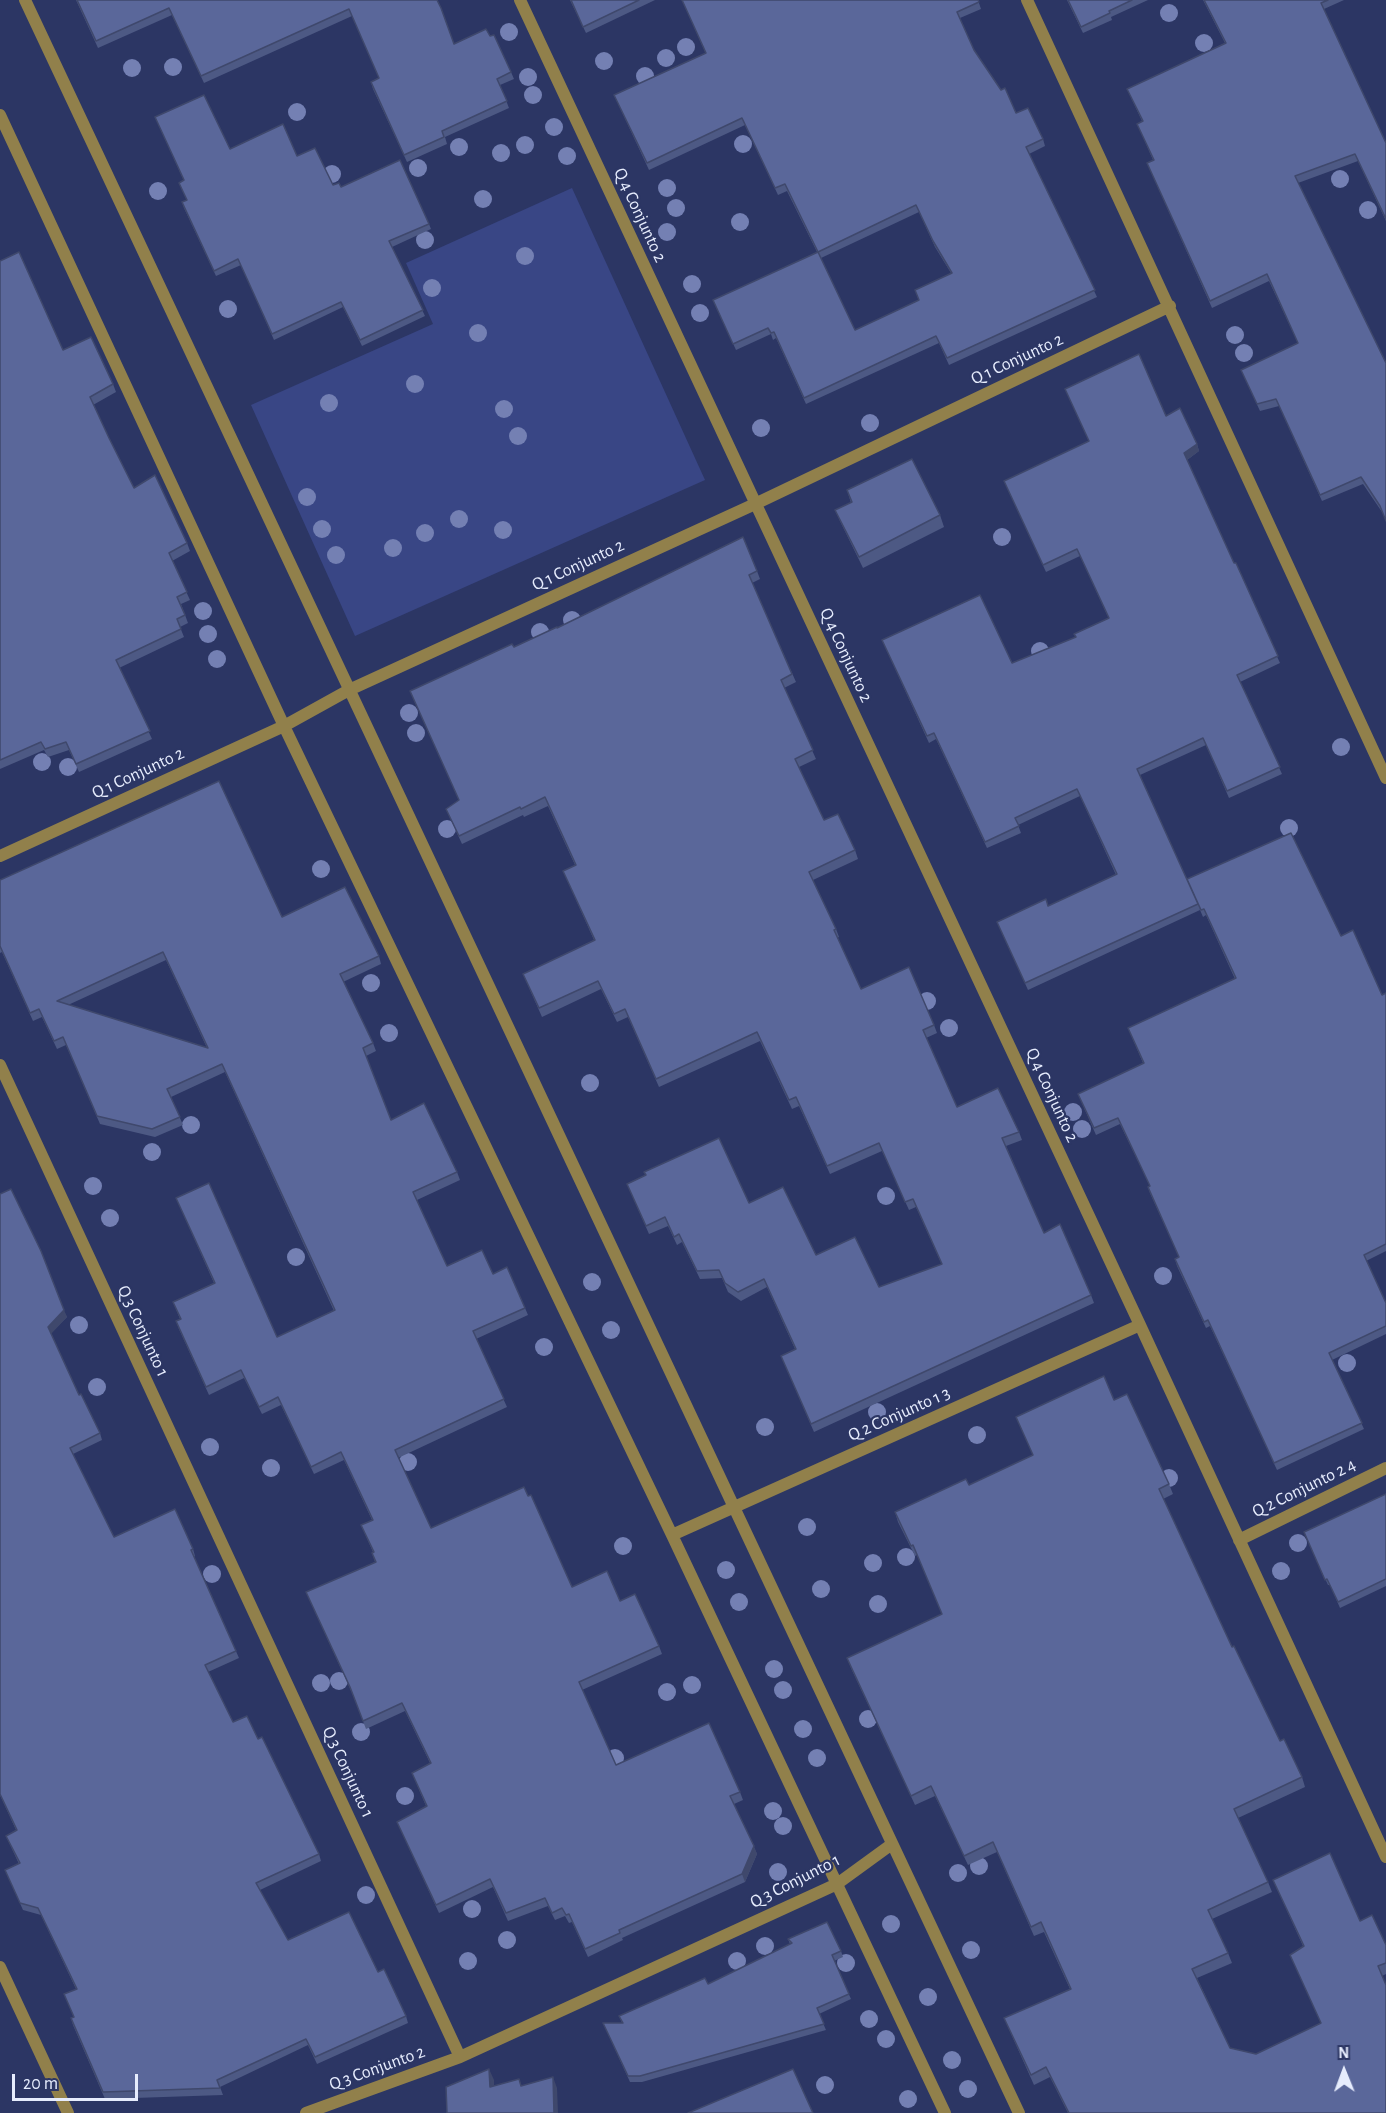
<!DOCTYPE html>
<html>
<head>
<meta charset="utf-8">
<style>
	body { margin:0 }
	#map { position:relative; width:1386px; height:2113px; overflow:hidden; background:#2c3664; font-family:"Alegreya Sans",sans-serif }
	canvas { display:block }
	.north { position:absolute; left:1314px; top:2041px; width:60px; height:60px; -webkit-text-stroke:4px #2c3664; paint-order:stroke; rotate:359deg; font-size:16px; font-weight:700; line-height:24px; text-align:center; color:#e6ecfd }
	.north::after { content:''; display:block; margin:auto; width:21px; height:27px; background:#e6ecfd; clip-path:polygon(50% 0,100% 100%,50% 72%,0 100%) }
	.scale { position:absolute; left:12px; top:2074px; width:126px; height:27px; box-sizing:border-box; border:3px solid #e6ecfd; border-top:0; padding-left:8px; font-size:18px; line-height:21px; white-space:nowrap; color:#e6ecfd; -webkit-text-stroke:4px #2c3664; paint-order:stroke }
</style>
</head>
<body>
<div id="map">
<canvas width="1386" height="2113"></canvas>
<div class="north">N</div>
<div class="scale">20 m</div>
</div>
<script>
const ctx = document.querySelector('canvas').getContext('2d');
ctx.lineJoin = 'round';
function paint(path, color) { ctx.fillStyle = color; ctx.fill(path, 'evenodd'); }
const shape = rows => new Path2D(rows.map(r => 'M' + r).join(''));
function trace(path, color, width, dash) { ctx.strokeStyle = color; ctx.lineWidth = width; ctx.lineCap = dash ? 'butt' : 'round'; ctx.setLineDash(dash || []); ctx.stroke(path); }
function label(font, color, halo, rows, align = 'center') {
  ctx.font = font + ' "Alegreya Sans",sans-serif'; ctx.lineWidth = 4.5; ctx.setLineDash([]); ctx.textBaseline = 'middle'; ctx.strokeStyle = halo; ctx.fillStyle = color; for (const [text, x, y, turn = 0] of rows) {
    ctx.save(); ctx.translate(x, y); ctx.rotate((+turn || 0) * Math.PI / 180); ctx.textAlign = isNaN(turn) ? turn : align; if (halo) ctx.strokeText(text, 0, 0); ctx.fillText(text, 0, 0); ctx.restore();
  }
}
paint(shape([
	[572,188,705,480,355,636,251,405,433,324,406,263]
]), '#394685');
trace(shape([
	[25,0,1019,2113],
	[520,0,1140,1325,1386,1857],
	[1027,0,1386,778],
	[0,115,284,726,672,1535,945,2113],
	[0,856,284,726,349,690,755,504,1170,306],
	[0,1065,460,2057,837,1884,892,1844],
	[672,1535,1140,1325],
	[1239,1540,1386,1468],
	[0,1967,68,2113],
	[306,2113,460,2057]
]), '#91804b', 12);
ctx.fillStyle = '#7480b3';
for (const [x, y] of [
	[1169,13],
	[509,32],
	[1204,43],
	[686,47],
	[666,58],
	[604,61],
	[173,67],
	[132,68],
	[645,76],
	[528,77],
	[533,95],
	[297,112],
	[554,127],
	[743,144],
	[525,145],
	[459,147],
	[501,153],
	[567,156],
	[418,168],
	[332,174],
	[1340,179],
	[667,188],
	[158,191],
	[483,199],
	[676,208],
	[1368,210],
	[740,222],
	[667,232],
	[425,240],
	[525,256],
	[692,284],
	[432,288],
	[228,309],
	[700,313],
	[478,333],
	[1235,335],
	[1244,353],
	[415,384],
	[329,403],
	[504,409],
	[870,423],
	[761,428],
	[518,436],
	[307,497],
	[459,519],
	[322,529],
	[503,530],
	[425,533],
	[1002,537],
	[393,548],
	[336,555],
	[203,611],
	[572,620],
	[540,632],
	[208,634],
	[1040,651],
	[217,659],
	[409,713],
	[416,733],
	[1341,747],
	[42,762],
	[68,767],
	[1289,828],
	[447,829],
	[321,869],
	[371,983],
	[927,1001],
	[949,1028],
	[389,1033],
	[590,1083],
	[1073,1112],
	[191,1125],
	[1082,1129],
	[152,1152],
	[93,1186],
	[886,1196],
	[110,1218],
	[296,1257],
	[1163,1276],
	[592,1282],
	[79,1325],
	[611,1330],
	[544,1347],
	[1347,1363],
	[97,1387],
	[877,1412],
	[765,1427],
	[977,1435],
	[210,1447],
	[408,1462],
	[271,1468],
	[1169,1478],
	[807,1527],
	[1298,1543],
	[623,1546],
	[906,1557],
	[873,1563],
	[726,1570],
	[1281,1571],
	[212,1574],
	[821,1589],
	[739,1602],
	[878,1604],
	[774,1669],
	[339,1681],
	[321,1683],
	[692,1685],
	[783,1690],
	[667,1692],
	[868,1719],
	[803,1729],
	[361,1732],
	[615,1758],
	[817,1758],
	[405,1796],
	[773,1811],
	[783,1826],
	[979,1866],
	[778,1872],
	[958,1873],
	[366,1895],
	[472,1909],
	[891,1924],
	[507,1940],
	[765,1946],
	[971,1950],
	[468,1961],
	[737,1961],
	[846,1963],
	[928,1997],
	[869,2019],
	[886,2039],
	[952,2060],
	[825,2085],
	[968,2089],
	[908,2099]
]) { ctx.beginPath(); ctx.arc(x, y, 9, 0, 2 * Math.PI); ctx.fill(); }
paint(shape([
	[76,0,437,0,454,44,511,72,514,79,500,85,509,108,445,137,447,144,407,162,373,89,371,82,379,78,352,16,204,83,172,15,98,48],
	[570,0,655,0,586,33],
	[682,0,978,0,981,9,960,18,974,50,1016,113,1043,139,1045,146,1029,154,1097,297,949,365,939,343,806,404,776,338,773,340,771,334,736,350,713,300,817,252,787,191,778,195,745,125,649,170,614,95,706,54],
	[919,212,935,247,951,273,915,290,919,301,855,330,821,258],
	[1067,0,1148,0,1111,17,1112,20,1083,33],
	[1203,0,1344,0,1324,9,1386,143,1386,221,1358,161,1298,183,1382,512,1363,484,1322,501,1279,406,1260,411,1241,370,1298,343,1269,281,1212,308,1147,163,1153,160,1140,130,1137,124,1142,121,1127,89,1225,43],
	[155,117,230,149,297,156,333,185,341,187,429,224,431,229,392,247,425,316,362,346,343,307,274,340,241,265,216,276,184,208,182,202,187,200,179,183,184,181],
	[0,261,63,350,113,384,116,392,93,405,109,438,134,488,187,543,190,551,172,561,190,600,181,604,188,623,180,627,184,637,119,668,152,739,79,772,69,750,48,757,44,750,0,769],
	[1065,389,1166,416,1197,444,1199,451,1187,460,1234,563,1280,663,1240,682,1282,774,1229,798,1206,745,1140,775,1195,897,1341,936,1382,995,1386,993,1386,1251,1366,1261,1386,1303,1386,1334,1332,1360,1364,1429,1277,1470,1210,1326,1206,1328,1177,1266,1175,1259,1179,1257,1150,1193,1148,1187,1150,1186,1120,1124,1096,1135,1078,1094,1143,1063,1128,1028,1235,979,1206,915,1203,917,1198,905,1200,910,1028,990,997,922,1048,906,1116,875,1080,796,1018,825,1021,833,987,848,936,739,929,743,882,640,1012,663,1076,637,1109,619,1080,556,1046,572,1004,481,1089,441],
	[847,490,940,515,944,527,863,568,840,521,835,510,851,503],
	[757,571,760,579,752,583,796,682,784,688,816,759,799,767,824,820,855,850,858,859,813,880,836,929,839,937,837,938,861,989,934,1025,937,1033,926,1038,957,1107,1019,1132,1022,1140,1006,1146,1044,1233,1091,1295,1094,1303,814,1432,781,1356,795,1349,767,1287,741,1301,728,1292,722,1278,700,1279,682,1242,677,1245,668,1226,649,1234,627,1184,749,1203,816,1255,879,1287,942,1265,916,1207,909,1210,882,1151,830,1174,799,1106,792,1109,760,1041,659,1087,628,1017,617,1022,601,989,542,1017,523,974,594,940,563,871,575,865,548,806,524,817,523,815,462,844,446,809,459,800,410,691,557,628],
	[0,880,282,917,379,956,381,964,343,982,373,1043,376,1051,366,1056,391,1120,457,1172,460,1180,417,1200,447,1266,493,1274,525,1308,528,1315,476,1339,507,1407,398,1458,431,1528,572,1587,620,1601,659,1646,662,1654,582,1690,616,1765,740,1792,743,1800,734,1804,757,1854,745,1882,622,1938,623,1940,588,1957,572,1922,569,1923,565,1916,555,1920,548,1906,508,1921,493,1887,439,1913,397,1822,426,1806,412,1773,430,1763,405,1711,366,1729,353,1695,306,1592,375,1562,372,1553,373,1552,361,1525,372,1520,344,1460,314,1474,281,1405,262,1414,244,1378,209,1395,179,1329,176,1321,180,1319,173,1302,214,1283,176,1198,277,1337,334,1311,225,1072,171,1097,183,1125,155,1137,100,1124,66,1045,57,1049,42,1017,33,1021,2,952,0,953],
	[166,960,207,1048,68,1005],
	[0,1194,67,1317,51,1333,79,1395,100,1433,102,1440,73,1454,114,1537,193,1549,195,1556,194,1557,239,1658,208,1672,233,1722,258,1739,319,1854,321,1861,260,1890,288,1940,378,1972,406,2016,408,2023,317,2064,308,2045,220,2087,223,2095,105,2099,73,2025,71,2018,74,2017,64,1994,76,1989,41,1915,23,1910,5,1870,19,1864,6,1836,16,1830,0,1795],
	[1114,1400,1169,1484,1173,1494,1163,1499,1232,1647,1280,1741,1302,1777,1305,1787,1238,1818,1268,1882,1272,1892,1212,1919,1228,1953,1232,1963,1197,1978,1230,2048,1256,2054,1321,2023,1290,1955,1303,1946,1273,1880,1360,1921,1386,1945,1386,1974,1382,1976,1386,2113,1068,2113,1050,2077,1034,2085,1004,2018,1070,1989,1044,1932,1034,1936,997,1852,968,1865,935,1796,915,1805,851,1668,847,1658,942,1614,917,1555,915,1556,898,1522,895,1512,969,1485,1033,1455,1016,1417],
	[1386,1494,1386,1586,1340,1608,1330,1585,1328,1585,1304,1532],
	[788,1939,841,1951,843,1957,834,1961,851,1999,819,2014,826,2030,642,2082,630,2082,603,2023,622,2023,619,2016,708,1984,790,1944]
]), '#4d5984');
paint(shape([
	[1197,444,1199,451,1187,460,1184,453],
	[64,1310,67,1317,51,1334,48,1327],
	[754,1846,757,1854,745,1882,742,1874],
	[489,2069,494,2080,494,2098,490,2087],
	[553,2077,557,2088,558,2113,554,2113]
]), '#3f486c');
const building = shape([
	[77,0,437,0,441,8,454,44,486,29,490,36,494,35,511,72,497,79,507,101,442,131,444,137,404,155,371,82,379,78,349,9,201,76,169,8,96,41,77,0],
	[571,0,639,0,583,27,571,0],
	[682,0,978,0,979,2,957,12,974,50,1001,90,1005,88,1016,113,1028,108,1043,139,1026,147,1095,290,947,358,936,336,804,398,774,332,771,333,768,328,733,344,713,300,818,252,785,184,775,188,742,118,647,163,614,95,706,53,682,0],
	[916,205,933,241,952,273,915,290,919,300,855,330,818,252,916,205],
	[1068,0,1132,0,1109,11,1110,13,1081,27,1068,0],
	[1204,0,1328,0,1321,3,1386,143,1386,219,1355,154,1295,176,1386,363,1386,521,1380,506,1361,477,1320,495,1276,399,1257,404,1241,370,1298,343,1267,274,1210,301,1147,163,1154,160,1137,124,1143,121,1127,89,1226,43,1204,0],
	[204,95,230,149,283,124,297,156,315,148,333,185,339,183,341,187,400,160,429,224,389,241,423,310,360,340,341,302,272,334,238,259,214,271,182,202,187,200,179,183,184,180,155,117,204,95],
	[19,252,63,350,91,337,113,384,90,397,109,438,134,488,155,475,187,543,169,553,187,592,177,597,185,615,177,619,181,629,116,660,150,731,76,764,66,742,45,749,41,742,0,760,0,261,19,252],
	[1139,354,1166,416,1180,408,1197,444,1184,453,1234,563,1236,563,1278,656,1237,675,1280,767,1227,791,1203,738,1137,769,1198,904,1025,983,997,922,1046,899,1048,906,1117,874,1077,789,1015,818,1019,826,985,842,934,733,927,736,882,640,980,595,1012,663,1076,637,1074,634,1109,618,1077,549,1043,565,1004,481,1089,441,1065,389,1139,354],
	[912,459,940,515,859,557,835,510,852,502,847,490,912,459],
	[743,537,757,571,749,575,792,674,781,680,813,750,795,759,824,820,838,814,855,850,809,872,836,929,834,930,861,989,909,967,934,1025,923,1030,957,1107,998,1088,1019,1132,1002,1138,1044,1233,1060,1224,1091,1295,811,1424,781,1356,796,1349,764,1279,738,1292,725,1283,719,1270,697,1271,679,1234,674,1237,665,1217,646,1226,627,1184,646,1175,644,1172,719,1138,749,1203,783,1187,816,1255,855,1237,879,1287,942,1264,913,1199,905,1202,879,1143,827,1166,796,1097,789,1100,757,1032,656,1079,625,1009,614,1014,598,981,539,1008,523,974,595,940,563,871,576,865,545,797,521,809,520,807,459,836,446,809,459,800,410,691,512,644,514,647,557,627,557,628,743,537],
	[219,781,282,917,345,887,379,956,340,974,373,1043,363,1048,391,1120,424,1103,457,1172,413,1192,447,1266,482,1250,493,1274,507,1267,525,1308,473,1331,504,1399,395,1450,431,1528,524,1487,528,1496,531,1495,572,1587,607,1571,620,1601,635,1594,659,1646,579,1682,616,1765,709,1723,740,1792,730,1796,754,1846,742,1874,619,1930,620,1933,585,1949,569,1914,566,1915,562,1908,552,1913,545,1898,506,1913,490,1879,436,1905,397,1822,427,1806,412,1773,431,1763,402,1703,363,1721,350,1687,306,1592,376,1562,372,1553,374,1552,361,1525,373,1520,341,1452,311,1467,278,1397,259,1407,241,1370,206,1387,176,1321,181,1319,173,1302,215,1283,176,1198,209,1183,277,1337,335,1310,222,1064,167,1089,180,1117,152,1129,97,1116,63,1037,54,1041,39,1009,30,1013,0,946,0,880,219,781],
	[163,952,208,1048,57,1001,163,952],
	[1291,833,1341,936,1353,930,1382,995,1386,993,1386,1244,1364,1255,1386,1303,1386,1326,1329,1353,1362,1423,1274,1463,1208,1320,1204,1322,1175,1259,1179,1257,1148,1187,1150,1186,1118,1118,1094,1128,1078,1094,1144,1063,1128,1028,1236,978,1204,909,1201,910,1187,879,1291,833],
	[11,1189,41,1251,64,1310,48,1327,79,1395,81,1394,100,1433,70,1448,114,1537,175,1509,193,1549,191,1550,236,1651,205,1665,233,1722,247,1716,258,1739,262,1737,319,1854,256,1883,288,1940,349,1912,378,1972,384,1969,406,2016,315,2057,306,2039,217,2080,220,2088,103,2092,71,2018,74,2017,64,1994,77,1989,38,1908,20,1903,5,1870,20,1863,6,1836,17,1830,0,1794,0,1194,11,1189],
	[1104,1376,1114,1400,1127,1394,1169,1484,1159,1489,1232,1647,1234,1646,1280,1741,1284,1739,1302,1777,1234,1809,1268,1882,1208,1910,1228,1953,1192,1969,1230,2048,1256,2054,1321,2023,1290,1955,1304,1946,1273,1880,1330,1853,1360,1921,1372,1915,1386,1945,1386,1963,1378,1966,1386,1985,1386,2113,1069,2113,1046,2067,1031,2075,1004,2018,1071,1989,1041,1922,1031,1927,993,1842,964,1856,931,1786,911,1796,847,1658,942,1614,913,1545,911,1546,895,1512,966,1479,969,1485,1033,1455,1016,1417,1104,1376],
	[1386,1494,1386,1579,1338,1602,1327,1579,1325,1580,1304,1532,1386,1494],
	[827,1922,841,1951,832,1955,849,1994,817,2008,824,2024,640,2076,628,2076,603,2023,623,2023,619,2016,705,1978,708,1984,792,1943,788,1939,827,1922],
	[489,2069,490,2087,519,2079,521,2086,553,2077,554,2113,447,2113,446,2087,489,2069],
	[793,2069,813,2113,688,2113,793,2069]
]);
paint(building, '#5a679a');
trace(building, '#3f486c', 1.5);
label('18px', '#e6ecfd', '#2c3664', [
	["Q 4 Conjunto 2",640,215,65],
	["Q 1 Conjunto 2",1017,359,-25],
	["Q 1 Conjunto 2",578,565,-25],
	["Q 4 Conjunto 2",846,655,65],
	["Q 1 Conjunto 2",138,773,-25],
	["Q 4 Conjunto 2",1052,1095,65],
	["Q 3 Conjunto 1",143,1331,65],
	["Q 2 Conjunto 1 3",899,1414,-24],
	["Q 2 Conjunto 2 4",1304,1488,-26],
	["Q 3 Conjunto 1",348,1772,65],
	["Q 3 Conjunto 1",795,1881,-27],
	["Q 3 Conjunto 2",377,2068,-20]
]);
</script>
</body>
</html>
